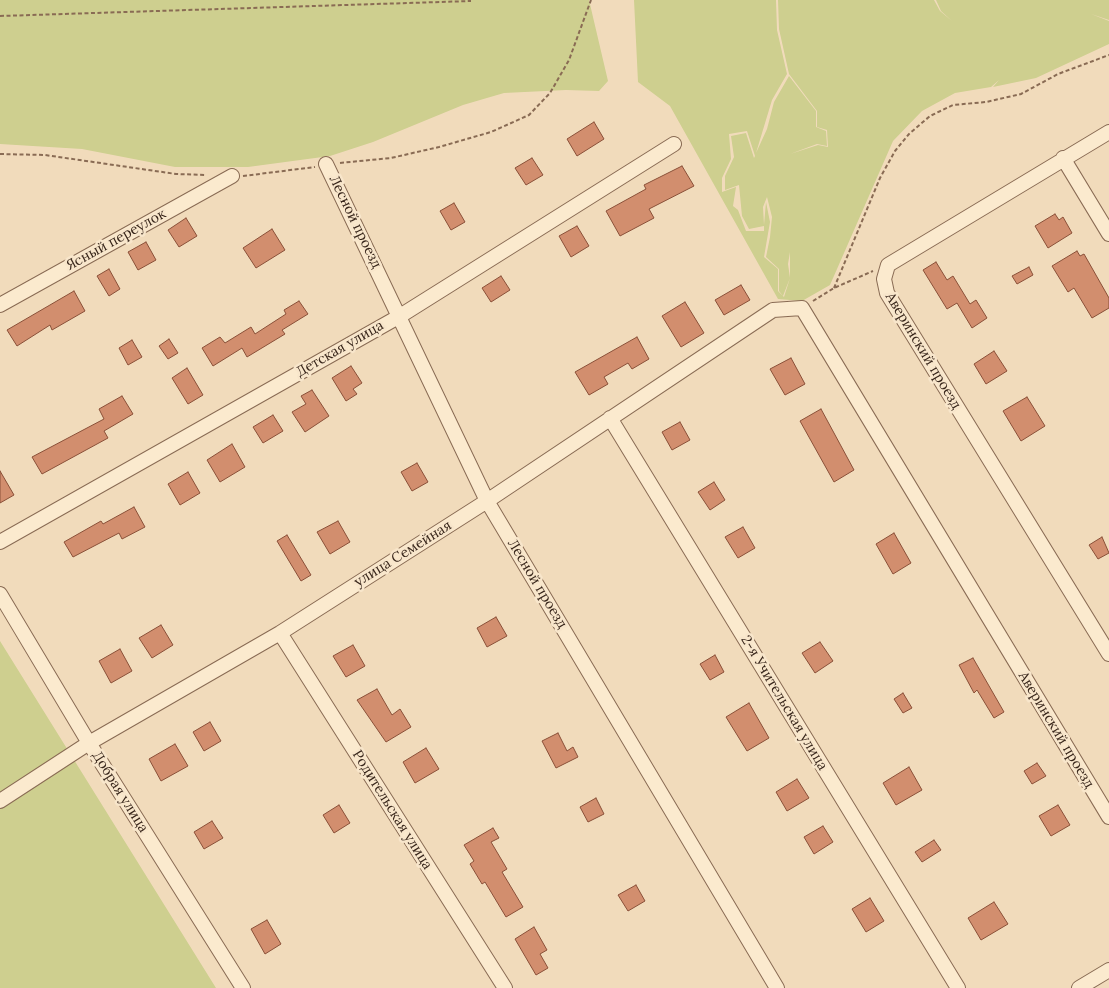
<!DOCTYPE html>
<html>
<head>
<meta charset="utf-8">
<style>
	body { margin:0 }
	canvas { display:block; background:#f1dbbb }
</style>
</head>
<body>
<canvas width="1109" height="988"></canvas>
<script>
const ctx = document.querySelector('canvas').getContext('2d');
ctx.lineJoin = 'round';
function paint(path, color) { ctx.fillStyle = color; ctx.fill(path, 'evenodd'); }
const shape = rows => new Path2D(rows.map(r => 'M' + r).join(''));
function trace(path, color, width, dash) { ctx.strokeStyle = color; ctx.lineWidth = width; ctx.lineCap = dash ? 'butt' : 'round'; ctx.setLineDash(dash || []); ctx.stroke(path); }
function label(font, color, halo, rows, align = 'center') {
  ctx.font = font + ' Lora,serif'; ctx.lineWidth = 5; ctx.setLineDash([]); ctx.textBaseline = 'middle'; ctx.strokeStyle = halo; ctx.fillStyle = color; for (const [text, x, y, turn = 0] of rows) {
    ctx.save(); ctx.translate(x, y); ctx.rotate((+turn || 0) * Math.PI / 180); ctx.textAlign = isNaN(turn) ? turn : align; if (halo) ctx.strokeText(text, 0, 0); ctx.fillText(text, 0, 0); ctx.restore();
  }
}
paint(shape([
	[0,0,589,0,608,81,599,91,566,90,504,93,463,105,373,142,330,156,248,167,175,167,82,149,0,144],
	[634,0,776,0,777,30,787,74,772,100,756,153,767,129,774,102,789,76,816,111,816,127,826,131,827,146,817,144,790,154,818,145,828,147,827,130,817,127,817,111,789,74,779,29,778,0,934,0,940,11,952,21,941,11,936,0,1109,0,1109,20,1091,14,1109,21,1109,44,1036,78,993,87,999,80,991,87,955,93,922,111,893,141,830,285,802,301,778,299,670,106,638,82],
	[747,131,755,156,754,158,746,133,731,136,734,157,725,176,725,190,739,185,742,216,749,229,764,226,764,231,746,231,738,210,733,206,736,187,722,192,722,178,731,159,729,134],
	[767,197,772,217,770,237,766,257,779,269,779,291,783,296,790,278,788,264,790,252,790,278,784,297,778,291,778,269,764,257,770,222,766,202,764,225,763,207],
	[0,641,216,988,0,988]
]), '#cecf8f');
const building = shape([
	[594,122,604,139,577,156,567,139,594,122],
	[532,158,543,175,526,185,515,168,532,158],
	[682,166,694,186,649,209,654,218,620,236,606,211,646,189,644,185,682,166],
	[454,203,465,222,451,230,440,211,454,203],
	[1055,214,1059,220,1063,217,1072,233,1048,248,1035,226,1055,214],
	[186,218,197,236,179,247,168,230,186,218],
	[577,226,589,246,571,257,559,236,577,226],
	[272,229,285,250,256,268,243,248,272,229],
	[146,242,156,260,138,270,128,252,146,242],
	[1077,251,1080,256,1084,254,1109,298,1109,308,1092,318,1074,288,1068,292,1052,266,1077,251],
	[936,262,947,280,953,276,970,304,976,300,987,318,972,328,957,303,947,309,923,270,936,262],
	[1029,267,1033,275,1017,284,1012,276,1029,267],
	[109,269,120,289,109,296,97,276,109,269],
	[501,276,510,290,491,302,482,288,501,276],
	[741,285,750,300,724,315,715,300,741,285],
	[74,291,85,311,52,330,50,325,17,346,7,330,74,291],
	[299,301,308,314,282,330,285,334,247,357,242,348,213,366,202,348,220,337,225,343,251,327,255,334,286,314,284,310,299,301],
	[685,302,704,333,681,347,662,316,685,302],
	[637,337,649,359,632,369,628,363,604,377,608,384,589,395,575,372,637,337],
	[169,339,178,353,168,359,159,346,169,339],
	[132,340,142,357,128,365,119,348,132,340],
	[994,351,1007,371,986,384,974,364,994,351],
	[791,358,805,384,785,395,770,369,791,358],
	[351,366,362,383,353,389,357,394,346,401,332,378,351,366],
	[187,368,203,395,188,404,172,378,187,368],
	[312,390,329,416,305,432,292,412,306,404,301,396,312,390],
	[122,396,133,414,104,431,108,438,42,474,32,457,104,419,99,409,122,396],
	[1027,397,1045,426,1021,441,1003,411,1027,397],
	[821,409,854,470,834,482,800,421,821,409],
	[273,415,283,431,263,443,253,427,273,415],
	[680,422,690,440,672,450,662,432,680,422],
	[232,444,245,467,220,482,207,460,232,444],
	[417,463,428,482,412,491,401,472,417,463],
	[0,471,14,495,0,503,0,471],
	[188,472,200,493,180,505,168,484,188,472],
	[714,482,725,500,710,510,698,492,714,482],
	[134,507,145,527,122,539,119,533,73,557,64,542,101,521,103,524,134,507],
	[338,521,350,542,330,554,317,532,338,521],
	[743,527,755,548,738,558,725,537,743,527],
	[894,533,911,563,893,574,876,544,894,533],
	[287,535,311,575,301,581,277,541,287,535],
	[1102,537,1109,553,1098,559,1089,545,1102,537],
	[496,617,507,636,487,647,477,628,496,617],
	[161,625,173,645,152,658,139,638,161,625],
	[820,642,833,661,815,673,802,653,820,642],
	[353,645,365,666,346,677,333,656,353,645],
	[120,649,132,671,111,683,99,661,120,649],
	[715,655,724,672,710,680,700,664,715,655],
	[973,658,1004,712,994,718,977,690,974,693,959,665,973,658],
	[377,689,392,715,400,709,411,727,386,742,357,700,377,689],
	[903,693,912,708,903,713,894,699,903,693],
	[749,703,769,738,747,751,726,717,749,703],
	[210,722,221,741,204,751,193,732,210,722],
	[558,733,567,751,573,747,578,757,556,768,542,741,558,733],
	[175,744,188,766,161,781,149,759,175,744],
	[426,748,439,769,415,783,403,762,426,748],
	[1037,763,1046,776,1032,784,1024,771,1037,763],
	[909,767,922,790,896,805,883,783,909,767],
	[797,779,809,798,787,811,776,792,797,779],
	[596,798,604,814,588,822,580,807,596,798],
	[339,805,350,823,334,833,323,815,339,805],
	[1058,805,1070,825,1051,836,1039,816,1058,805],
	[212,821,223,838,204,849,194,832,212,821],
	[823,826,833,842,814,854,804,837,823,826],
	[493,828,499,838,491,842,507,869,502,872,523,907,506,917,485,882,482,884,470,864,474,861,464,845,493,828],
	[934,840,941,850,922,862,915,852,934,840],
	[636,885,645,901,628,911,618,895,636,885],
	[870,898,884,921,866,932,852,909,870,898],
	[994,902,1008,924,981,940,968,918,994,902],
	[267,920,281,944,265,954,251,929,267,920],
	[534,927,547,950,540,954,548,968,536,975,515,939,534,927]
]);
paint(building, '#d28e6e');
trace(building, '#8a5038', 1);
const street = shape([
	[1109,132,888,265,884,279,887,293,1109,654],
	[1063,158,1109,234],
	[326,164,487,501,777,988],
	[0,305,232,176],
	[610,418,958,988],
	[0,542,400,316,674,144],
	[0,594,89,743,243,988],
	[280,633,505,988],
	[0,801,89,743,280,633,487,501,773,310,802,308,1109,817],
	[1079,988,1109,970]
]);
trace(street, '#896b54', 16);
trace(shape([
	[0,16,471,1],
	[0,154,45,155,176,174,206,175],
	[340,163,391,158,439,147,491,132,529,115,550,93,569,60,591,0],
	[243,176,315,167],
	[834,288,880,178,895,151,909,134,930,116,953,105,986,102,1021,94,1058,74,1109,55],
	[813,301,834,288,873,271]
]), '#896b54', 2, [4, 2.5]);
trace(street, '#fbeace', 14);
label('14px', '#37251a', '#f8e6cb', [
	["Лесной проезд",355,222,64],
	["Ясный переулок",116,240,-29],
	["Детская улица",340,349,-30],
	["Аверинский проезд",923,351,59],
	["улица Семейная",403,554,-32],
	["Лесной проезд",537,584,59],
	["2-я Учительская улица",784,703,59],
	["Аверинский проезд",1056,730,59],
	["Добрая улица",120,792,58],
	["Родительская улица",392,810,58]
]);
</script>
</body>
</html>
